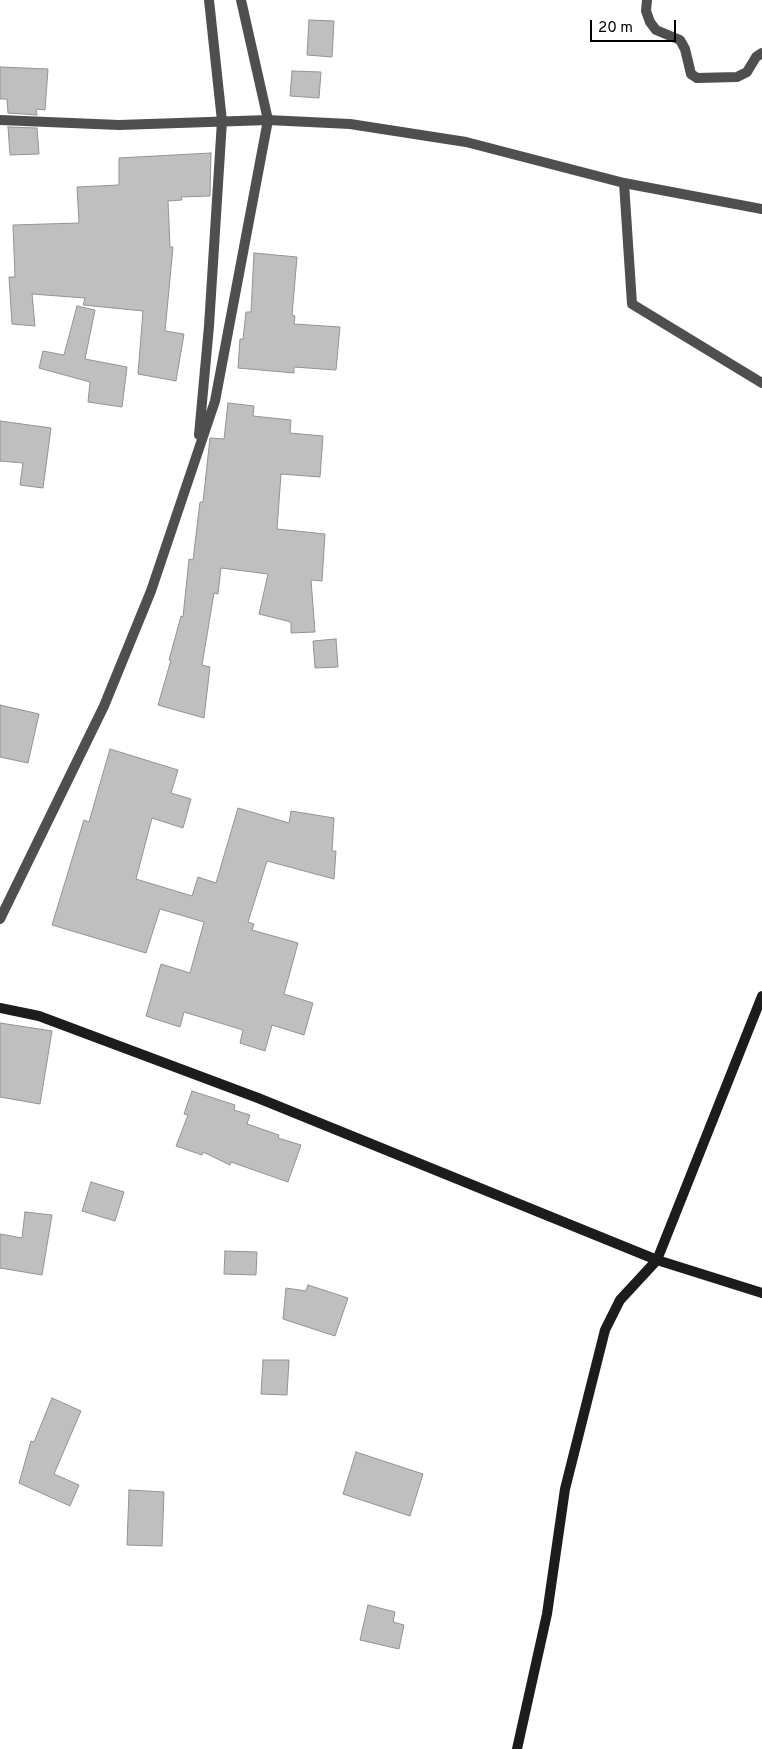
<!DOCTYPE html>
<html>
<head>
<meta charset="utf-8">
<style>
	body { margin:0 }
	#map { position:relative; width:762px; height:1749px; overflow:hidden; background:#fff; font-family:Overpass,sans-serif }
	canvas { display:block }
	.scale { position:absolute; left:590px; top:20px; width:86px; height:22px; box-sizing:border-box; border:2px solid #000; border-top:0; padding-left:6px; font-size:15px; line-height:18px; white-space:nowrap; color:#000; -webkit-text-stroke:4px #fff; paint-order:stroke }
</style>
</head>
<body>
<div id="map">
<canvas width="762" height="1749"></canvas>
<div class="scale">20 m</div>
</div>
<script>
const ctx = document.querySelector('canvas').getContext('2d');
ctx.lineJoin = 'round';
function paint(path, color) { ctx.fillStyle = color; ctx.fill(path, 'evenodd'); }
const shape = rows => new Path2D(rows.map(r => 'M' + r).join(''));
function trace(path, color, width, dash) { ctx.strokeStyle = color; ctx.lineWidth = width; ctx.lineCap = dash ? 'butt' : 'round'; ctx.setLineDash(dash || []); ctx.stroke(path); }
const building = shape([
	[309,20,334,21,332,57,307,55,309,20],
	[0,67,48,69,45,110,36,109,37,115,8,113,7,99,0,99,0,67],
	[292,71,321,72,319,98,290,96,292,71],
	[8,127,37,128,39,154,10,155,8,127],
	[211,153,210,196,181,197,182,200,168,201,170,247,173,247,165,331,184,334,176,381,138,374,143,311,83,305,85,298,32,294,35,326,12,324,9,277,15,277,13,225,79,223,77,187,119,185,119,158,211,153],
	[254,253,297,257,292,315,295,316,294,324,340,327,336,370,294,367,294,373,238,368,240,339,243,339,246,312,251,312,254,253],
	[77,306,95,310,85,359,127,367,122,407,88,402,90,382,39,368,43,351,64,355,77,306],
	[228,403,254,406,253,416,291,420,290,433,323,436,320,477,281,474,277,529,325,534,322,581,311,580,315,632,291,633,291,622,259,614,268,574,221,568,218,594,214,593,202,665,210,667,204,718,158,705,171,660,169,660,181,616,183,617,189,559,193,560,200,502,203,502,210,438,224,439,228,403],
	[0,421,51,428,43,488,20,485,23,463,0,461,0,421],
	[336,639,338,667,315,668,313,641,336,639],
	[0,705,39,714,28,763,0,757,0,705],
	[110,749,178,770,171,793,191,799,183,828,152,818,136,879,192,896,198,877,216,883,238,808,289,823,291,811,334,818,332,851,336,851,334,879,267,861,248,922,254,924,252,930,298,943,284,994,313,1003,304,1035,272,1025,265,1051,240,1043,243,1030,184,1012,180,1027,146,1016,161,964,190,973,204,922,160,909,146,953,52,925,84,820,89,822,110,749],
	[0,1023,52,1031,40,1104,0,1097,0,1023],
	[192,1091,235,1105,234,1110,250,1115,247,1124,279,1135,278,1138,301,1145,288,1182,231,1162,230,1165,203,1152,202,1155,176,1146,188,1115,184,1114,192,1091],
	[91,1182,124,1192,115,1221,82,1211,91,1182],
	[25,1212,52,1215,42,1275,0,1268,0,1234,22,1238,25,1212],
	[225,1251,257,1252,256,1275,224,1274,225,1251],
	[308,1285,348,1298,335,1336,283,1319,286,1288,306,1291,308,1285],
	[263,1360,289,1360,287,1395,261,1394,263,1360],
	[52,1398,81,1411,54,1474,79,1485,70,1506,19,1483,31,1441,34,1442,52,1398],
	[356,1452,423,1474,410,1516,343,1494,356,1452],
	[129,1490,164,1492,162,1546,127,1545,129,1490],
	[368,1605,395,1612,393,1622,404,1625,399,1649,360,1640,368,1605]
]);
paint(building, '#bfbfbf');
trace(building, '#939393', 1);
trace(shape([
	[647,0,646,11,650,22,656,30,680,40,685,49,691,74,697,78,737,77,747,72,756,57,762,53],
	[0,120,119,125,268,120,350,124,466,142,624,183,762,209],
	[624,183,632,304,762,383],
	[199,435,209,326,222,121,209,0],
	[0,919,104,706,151,591,215,401,268,120,241,0]
]), '#4f4f4f', 10);
trace(shape([
	[0,1008,39,1016,258,1098,657,1260,762,1293],
	[517,1749,547,1614,565,1489,605,1330,620,1300,657,1260,762,996]
]), '#1c1c1c', 10);
</script>
</body>
</html>
